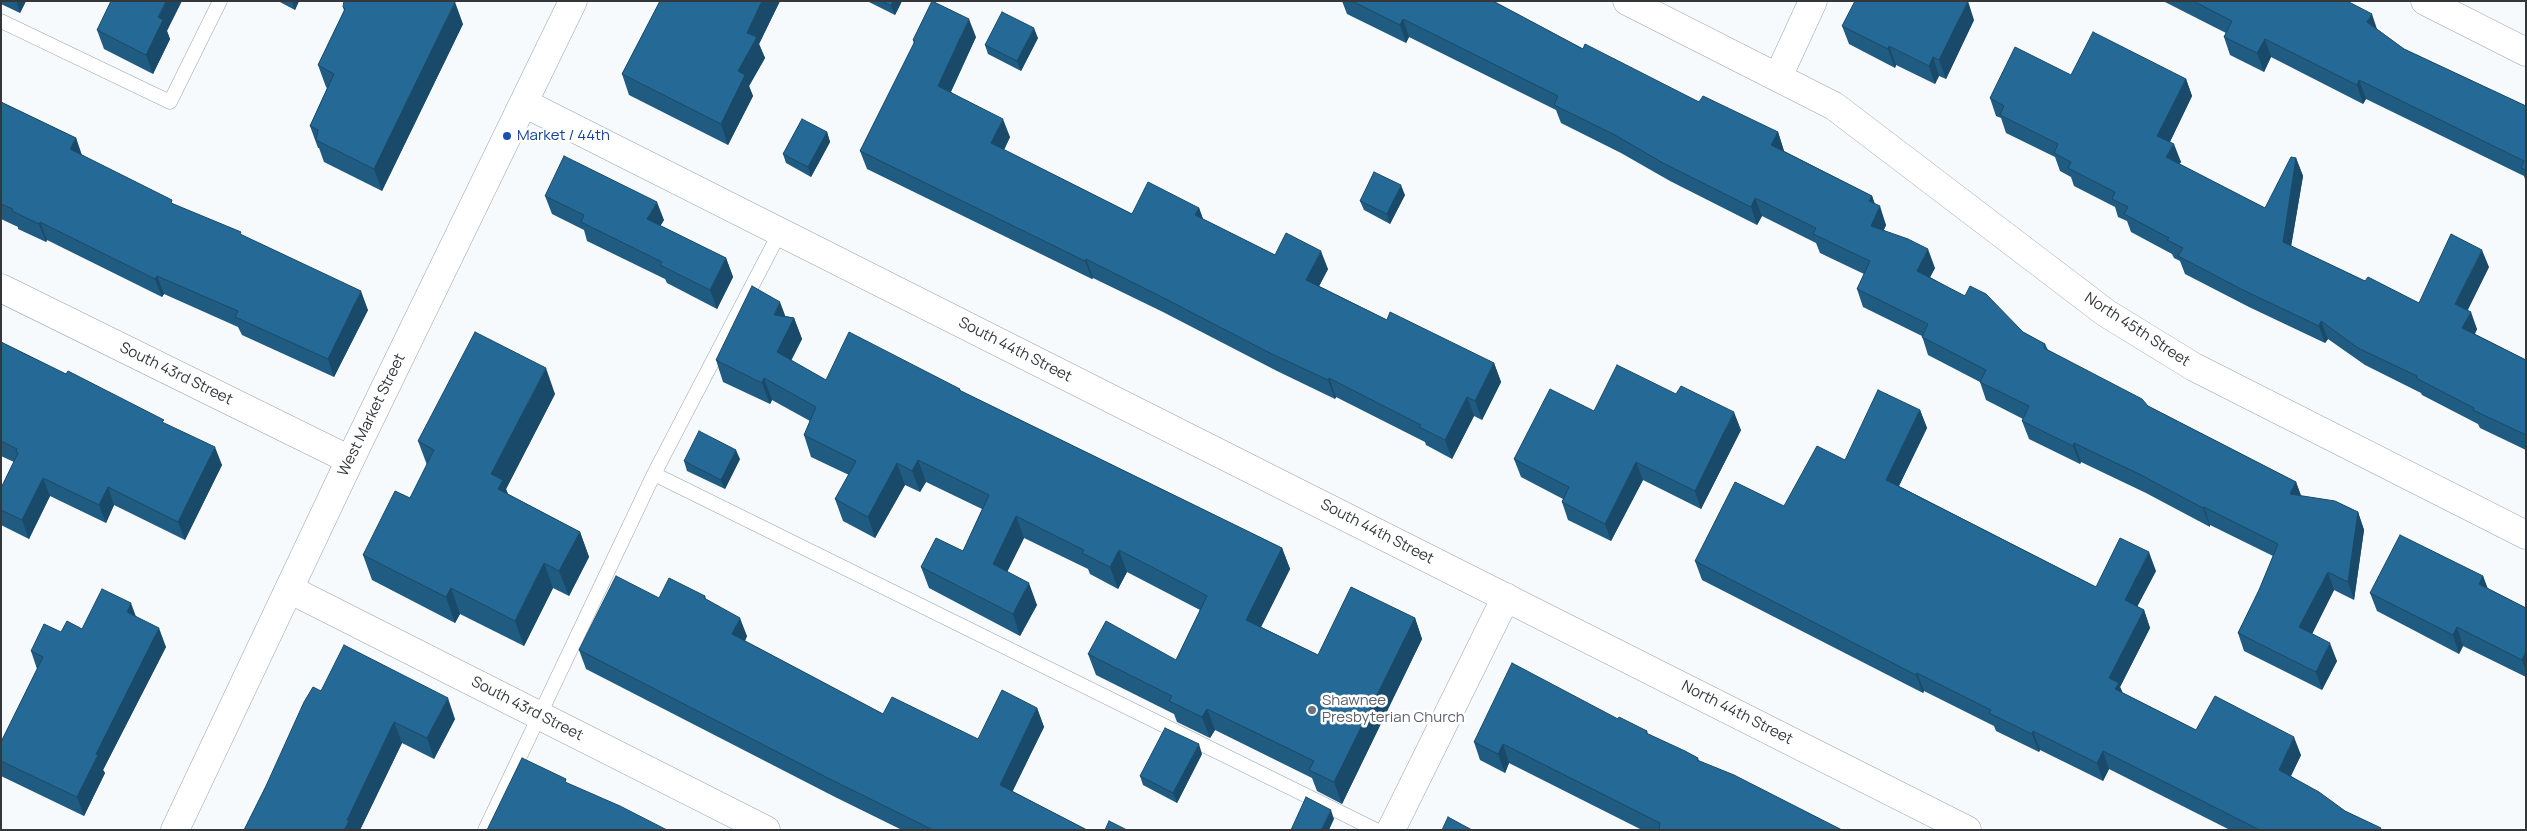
<!DOCTYPE html>
<html>
<head>
<meta charset="utf-8">
<style>
	body { margin:0 }
	#map { position:relative; width:2527px; height:831px; overflow:hidden; background:#f6fafd; font-family:Manrope,sans-serif }
	canvas { display:block }
	.frame { position:absolute; inset:0; border:2px solid #33373b; pointer-events:none }
</style>
</head>
<body>
<div id="map">
<canvas width="2527" height="831"></canvas>
<div class="frame"></div>
</div>
<script>
const ctx = document.querySelector('canvas').getContext('2d');
ctx.lineJoin = 'round';
const shape = rows => new Path2D(rows.map(r => 'M' + r).join(''));
function trace(path, color, width, dash) { ctx.strokeStyle = color; ctx.lineWidth = width; ctx.lineCap = dash ? 'butt' : 'round'; ctx.setLineDash(dash || []); ctx.stroke(path); }
function paint(path, color) { ctx.fillStyle = color; ctx.fill(path, 'evenodd'); }
function label(font, color, halo, rows, align = 'center') {
  ctx.font = font + ' Manrope,sans-serif'; ctx.lineWidth = 5; ctx.setLineDash([]); ctx.textBaseline = 'middle'; ctx.strokeStyle = halo; ctx.fillStyle = color; for (const [text, x, y, turn = 0] of rows) {
    ctx.save(); ctx.translate(x, y); ctx.rotate((+turn || 0) * Math.PI / 180); ctx.textAlign = isNaN(turn) ? turn : align; if (halo) ctx.strokeText(text, 0, 0); ctx.fillText(text, 0, 0); ctx.restore();
  }
}
const lane = shape([
	[1,21,170,102,220,1],
	[654,474,780,232],
	[485,830,654,474,1376,830]
]);
const street = shape([
	[1627,1,1834,106,2106,313,2194,367,2526,535],
	[2425,1,2526,52],
	[1778,77,1813,1],
	[524,103,1967,830],
	[1,288,350,460],
	[289,589,766,830],
	[1391,830,1506,597]
]);
const secondary = shape([
	[175,830,350,460,573,1]
]);
trace(lane, '#9aa4ac', 15);
trace(street, '#9aa4ac', 29);
trace(secondary, '#9aa4ac', 29);
trace(lane, '#fff', 14);
trace(street, '#fff', 28);
trace(secondary, '#fff', 28);
paint(shape([
	[1,1,26,1,20,13,1,4],
	[278,1,299,1,295,10],
	[660,1,780,1,759,44,765,58,749,86,753,96,728,145,629,95,622,74],
	[867,1,902,1,895,15],
	[1342,1,1493,1,1583,49,1699,102,1778,132,1784,151,1872,196,1875,204,1886,225,1884,230,1935,268,1930,277,2023,332,2045,344,2048,350,2148,406,2296,482,2301,496,2358,512,2364,530,2354,600,2334,590,2312,634,2337,661,2322,690,2244,651,2238,633,2259,590,2273,556,2210,525,2210,527,2146,493,2081,462,2080,464,2029,439,2022,421,2023,419,1986,400,1980,382,1928,355,1922,336,1863,307,1857,289,1864,274,1820,253,1816,243,1762,216,1757,225,1670,181,1621,153,1561,123,1556,110,1409,37,1406,43,1347,14],
	[2163,1,2347,1,2377,29,2404,49,2526,106,2526,182,2524,176,2366,99,2363,104,2271,57,2264,72,2230,55,2224,37,2226,33],
	[343,7,463,24,382,191,324,162,319,148,318,148,310,126,327,88,326,87,318,65,344,11],
	[1974,20,1946,79,1939,76,1935,84,1896,65,1895,68,1849,44,1842,26],
	[97,30,167,31,170,39,153,74,104,49],
	[976,37,951,92,1010,137,1004,150,1132,214,1199,208,1203,219,1275,255,1328,269,1319,286,1387,320,1494,363,1501,382,1482,420,1474,416,1452,459,1426,445,1425,442,1336,397,1335,399,1277,371,1163,312,1093,278,1092,279,867,169,860,151,914,44,913,40],
	[1038,38,1021,71,988,54,985,45],
	[2071,75,2186,79,2192,96,2170,142,2181,162,2179,164,2265,208,2296,158,2303,176,2291,246,2365,281,2419,303,2489,267,2467,310,2477,329,2475,334,2526,360,2526,450,2480,428,2478,424,2422,395,2421,393,2365,365,2328,339,2325,343,2249,307,2185,274,2180,261,2174,258,2172,254,2131,232,2127,221,2118,217,2115,207,2074,186,2071,177,2060,171,2055,157,2006,133,2001,118,1996,116,1990,98],
	[1,102,76,138,82,155,173,204,243,236,368,310,334,377,242,335,238,327,164,294,162,297,47,240,46,242,18,229,18,227,1,219],
	[827,132,830,142,811,177,786,163,783,154],
	[1405,195,1390,224,1364,210,1360,201],
	[545,196,664,220,660,226,726,258,733,277,717,309,667,283,665,279,587,241,584,230,552,214],
	[786,316,794,318,802,339,791,361,826,380,960,389,961,391,1282,548,1290,569,1261,627,1318,655,1415,618,1422,639,1342,804,1317,791,1312,778,1215,730,1210,738,1177,722,1174,714,1096,675,1088,654,1176,660,1200,610,1127,572,1118,589,1090,574,1088,569,1024,538,1007,572,1037,605,1020,636,929,588,921,567,963,551,982,509,926,482,920,492,905,485,875,538,843,521,835,499,849,475,811,457,804,435,810,421,772,400,770,404,723,382,716,360],
	[1,342,165,424,222,465,185,540,114,505,106,523,50,496,29,539,1,525,1,488,14,462,1,456],
	[555,394,506,489,508,494,580,532,589,557,569,596,553,588,524,646,460,614,455,623,372,580,363,555,410,498,427,465,418,441],
	[1920,410,1927,428,1899,486,2096,587,2156,571,2137,607,2144,610,2150,628,2120,687,2123,693,2196,730,2301,755,2291,776,2345,811,2381,830,2230,830,2109,769,2103,781,2040,750,2039,752,1996,731,1994,726,1924,691,1923,693,1702,580,1695,561,1784,506,1845,460],
	[1594,411,1741,430,1701,509,1643,480,1611,541,1568,520,1562,502,1563,499,1521,477,1514,459],
	[740,459,725,489,687,471,684,461],
	[2483,576,2487,588,2526,608,2526,677,2463,646,2459,654,2377,611,2370,593],
	[705,596,706,599,747,636,745,641,883,714,978,739,1037,708,1044,727,1012,791,1087,830,902,830,835,797,586,669,579,650,659,598],
	[136,617,166,647,103,770,105,773,84,816,1,776,1,742,37,669,31,651,61,632,82,629],
	[321,691,455,719,434,759,402,743,360,830,244,830,266,786],
	[1618,719,1647,731,1648,734,1698,758,1699,761,1842,830,1642,830,1509,763,1505,773,1480,760,1474,742],
	[1202,754,1177,803,1143,785,1140,776]
]), '#205b81');
paint(shape([
	[18,1,26,1,20,13,17,3],
	[166,1,182,1,167,31,170,39,153,74,146,55,158,17],
	[292,1,299,1,295,10],
	[762,1,780,1,759,44,765,58,749,86,753,96,728,145,721,124,738,71,747,33],
	[893,1,902,1,895,15,891,6],
	[1968,1,1974,20,1946,79,1939,60],
	[455,2,463,24,382,191,374,169],
	[2372,14,2378,32,2367,22],
	[969,19,976,37,945,104,938,86],
	[1403,19,1409,37,1406,43,1400,25],
	[1034,28,1038,38,1021,71,1017,61],
	[2265,39,2271,57,2264,72,2257,53],
	[1889,46,1896,65,1895,68,1888,49],
	[1933,57,1939,76,1935,84,1929,66],
	[2186,79,2192,96,2164,154,2157,136],
	[2359,80,2366,99,2363,104,2357,85],
	[1003,119,1010,137,998,162,991,143],
	[827,132,830,142,811,177,808,167],
	[1778,132,1784,151,1778,163,1771,145],
	[76,138,82,157,70,149],
	[2174,144,2181,162,2172,175,2166,157],
	[2296,158,2303,176,2289,259,2283,242],
	[1401,185,1405,195,1390,224,1387,214],
	[1872,196,1877,211,1880,206,1886,225,1877,244,1871,226,1869,201],
	[1755,198,1762,216,1757,225,1751,207],
	[657,202,664,220,653,238,647,219],
	[1199,208,1206,227,1195,215],
	[40,222,47,240,46,242,39,224],
	[1928,249,1935,268,1924,289,1917,271],
	[2482,250,2489,267,2462,322,2455,304],
	[1321,251,1328,269,1313,298,1306,280],
	[726,258,733,277,717,309,710,290],
	[1086,259,1093,278,1092,279,1085,261],
	[157,276,164,294,162,297,155,279],
	[361,291,368,310,334,377,328,359],
	[780,302,788,323,774,315],
	[2471,312,2477,329,2469,345,2462,328],
	[794,318,802,339,784,374,777,352],
	[2321,321,2328,339,2325,343,2319,326],
	[1494,363,1501,382,1482,420,1475,401],
	[546,368,555,394,506,489,512,505,507,514,491,474],
	[764,378,772,400,770,404,762,383],
	[1329,378,1336,397,1335,399,1328,380],
	[1467,397,1474,416,1452,459,1445,440],
	[1920,410,1927,428,1893,498,1886,480],
	[1734,412,1741,430,1701,509,1695,491],
	[2074,443,2081,462,2080,464,2073,446],
	[215,447,222,465,185,540,178,522],
	[736,450,740,459,725,489,721,480],
	[918,460,926,482,920,492,912,471],
	[1636,462,1643,480,1611,541,1605,524],
	[897,463,905,485,875,538,868,517],
	[43,478,50,496,29,539,22,520],
	[2296,482,2303,501,2290,494],
	[108,487,114,505,106,523,99,505],
	[2204,507,2210,525,2210,527,2203,508],
	[2358,512,2364,530,2354,600,2348,582],
	[1016,516,1024,538,1000,586,993,564],
	[580,532,589,557,569,596,559,571],
	[1282,548,1290,569,1254,641,1246,620],
	[1119,550,1127,572,1118,589,1110,567],
	[2149,552,2156,571,2131,618,2125,600],
	[544,563,553,588,524,646,515,621],
	[2328,572,2334,590,2306,646,2299,627],
	[2483,576,2490,594,2479,584],
	[1029,583,1037,605,1020,636,1013,614],
	[451,588,460,614,455,623,446,597],
	[131,603,138,622,127,612],
	[2144,610,2150,628,2120,687,2126,701,2122,708,2109,678],
	[740,618,747,636,739,653,732,634],
	[1415,618,1422,639,1342,804,1334,782],
	[2457,627,2463,646,2459,654,2453,635],
	[159,628,166,647,103,770,105,773,84,816,77,797,96,754],
	[2330,643,2337,661,2322,690,2316,672],
	[2526,651,2526,671,2522,660],
	[1917,673,1924,691,1923,693,1916,675],
	[448,698,455,719,434,759,427,738],
	[1037,708,1044,727,1007,803,1000,785],
	[1207,709,1215,730,1210,738,1202,717],
	[394,722,402,743,360,830,344,830,347,820],
	[2033,731,2040,750,2039,752,2032,734],
	[2294,737,2301,755,2285,788,2279,770],
	[1199,744,1202,754,1177,803,1173,793],
	[1503,744,1509,763,1505,773,1498,754],
	[2103,751,2109,769,2103,781,2097,763],
	[1331,810,1334,819,1329,830,1321,830]
]), '#1a4a69');
const building = shape([
	[111,1,166,1,158,17,163,20,146,55,97,30,111,1],
	[344,1,453,1,455,2,374,169,316,140,318,130,310,126,334,74,318,65,345,9,343,7,344,1],
	[660,1,762,1,747,33,757,37,738,71,745,75,721,124,622,74,660,1],
	[882,1,893,1,891,6,882,1],
	[932,1,969,19,938,86,1003,119,991,143,1132,214,1148,182,1199,208,1195,215,1275,255,1286,233,1321,251,1306,280,1387,320,1390,312,1494,363,1475,401,1467,397,1445,440,1419,427,1421,425,1329,378,1328,380,1270,353,1156,294,1086,259,1085,261,860,151,915,41,913,40,932,1],
	[1352,1,1493,1,1583,49,1585,44,1699,102,1703,96,1778,132,1771,145,1872,196,1869,201,1880,206,1871,226,1908,239,1928,249,1917,271,1965,296,1970,286,1986,294,2023,332,2045,344,2044,348,2142,399,2148,406,2296,482,2290,494,2335,501,2358,512,2348,582,2328,572,2299,627,2330,643,2316,672,2238,633,2259,590,2278,544,2204,507,2203,508,2139,474,2074,443,2073,446,2022,421,2029,406,1980,382,1986,370,1922,337,1928,324,1857,289,1870,261,1813,234,1816,228,1755,198,1751,207,1663,163,1615,135,1554,105,1558,96,1403,19,1400,25,1352,1],
	[1855,1,1968,1,1939,60,1933,57,1929,66,1889,46,1888,49,1842,26,1855,1],
	[2193,1,2347,1,2372,14,2367,22,2404,49,2526,106,2526,170,2521,168,2524,161,2359,80,2357,85,2265,39,2257,53,2224,37,2232,21,2193,1],
	[1002,12,1034,28,1017,61,985,45,1002,12],
	[2093,32,2186,79,2157,136,2174,144,2166,157,2265,208,2291,157,2296,158,2283,242,2365,281,2368,277,2419,303,2451,234,2482,250,2455,304,2471,312,2462,328,2526,360,2526,435,2473,410,2474,408,2416,378,2417,376,2358,348,2321,321,2319,326,2243,290,2178,256,2183,248,2167,240,2169,238,2124,214,2128,207,2112,199,2115,192,2068,168,2071,162,2054,153,2058,144,2000,115,2004,106,1990,98,2015,47,2071,75,2093,32],
	[1,102,76,138,70,149,172,200,171,203,241,232,240,234,361,291,328,359,235,317,238,311,157,276,155,279,40,222,39,224,12,211,13,209,1,204,1,102],
	[802,119,827,132,808,167,783,154,802,119],
	[564,156,657,202,647,219,726,258,710,290,660,265,662,262,581,222,584,215,545,196,564,156],
	[1374,172,1401,185,1387,214,1360,201,1374,172],
	[752,286,780,302,774,315,794,318,777,352,826,380,849,332,960,389,959,390,1282,548,1246,620,1318,655,1351,587,1415,618,1334,782,1309,770,1314,761,1207,709,1202,717,1169,701,1172,696,1088,654,1106,621,1176,660,1207,596,1200,592,1119,550,1110,567,1082,553,1084,550,1016,516,993,564,1029,583,1013,614,921,567,936,538,963,551,989,495,918,460,912,471,897,463,868,517,835,499,856,461,804,435,816,407,764,378,762,383,716,360,752,286],
	[475,332,546,368,491,474,503,480,498,489,580,532,559,571,544,563,515,621,451,588,446,597,363,555,395,491,410,498,434,450,418,441,475,332],
	[1,342,66,374,68,371,164,420,162,422,215,447,178,522,108,487,99,505,43,478,22,520,1,510,1,488,18,453,16,452,17,449,1,441,1,342],
	[1617,365,1676,394,1681,386,1734,412,1695,491,1636,462,1605,524,1562,502,1569,487,1514,459,1550,389,1594,411,1617,365],
	[1878,390,1920,410,1886,480,2096,587,2120,538,2149,552,2125,600,2144,610,2109,678,2119,683,2115,689,2196,730,2215,696,2294,737,2279,770,2319,792,2345,811,2381,828,2380,830,2260,830,2103,751,2097,763,2033,731,2032,734,1989,713,1991,710,1917,673,1916,675,1695,561,1735,482,1784,506,1817,446,1845,460,1878,390],
	[699,431,736,450,721,480,684,461,699,431],
	[2400,535,2483,576,2479,584,2526,608,2526,651,2522,660,2457,627,2453,635,2370,593,2400,535],
	[616,576,659,598,669,578,705,596,704,598,740,618,732,634,883,714,892,697,978,739,1002,690,1037,708,1000,785,1087,830,933,830,828,778,579,650,616,576],
	[102,589,131,603,127,612,159,628,96,754,98,755,77,797,1,761,1,742,43,657,31,651,44,624,61,632,67,621,82,629,102,589],
	[344,645,448,698,427,738,394,722,347,820,349,821,344,830,244,830,266,786,304,702,313,687,321,691,344,645],
	[1512,663,1618,719,1619,717,1647,731,1646,733,1685,751,1698,758,1697,760,1734,775,1842,830,1659,830,1660,823,1503,744,1498,754,1474,742,1512,663],
	[1165,728,1199,744,1173,793,1140,776,1165,728],
	[522,758,566,779,565,782,620,806,667,830,487,830,522,758],
	[1306,797,1331,810,1321,830,1291,830,1306,797],
	[1448,817,1472,830,1442,830,1448,817],
	[1109,821,1127,830,1105,830,1109,821]
]);
paint(building, '#256a96');
trace(building, '#1a4a69', 1);
for (const [x, y, r, color] of [
	[507,136,5,"#1a4fb4"],
	[1312,710,5,"#6b7280"]
]) { const dot = new Path2D(); dot.arc(x, y, r, 0, 2 * Math.PI); ctx.fillStyle = color; ctx.fill(dot); trace(dot, '#fff', 2); }
label('15px', '#164399', '#fff', [
	["Market / 44th",517,136]
], 'left');
label('15px', '#33373b', '#fff', [
	["North 45th Street",2137,330,33],
	["South 44th Street",1015,350,27],
	["South 43rd Street",176,374,26],
	["West Market Street",372,415,-64],
	["South 44th Street",1377,532,27],
	["South 43rd Street",527,709,27],
	["North 44th Street",1737,713,27]
]);
label('15px', '#5b616d', '#fff', [
	["Shawnee",1322,701],
	["Presbyterian Church",1322,718]
], 'left');
</script>
</body>
</html>
